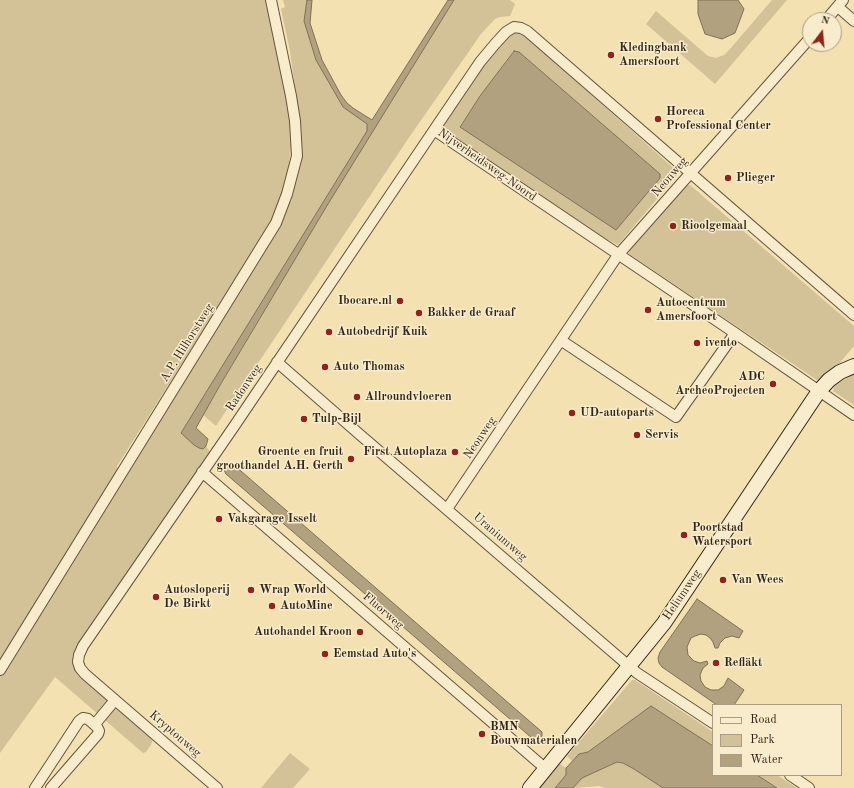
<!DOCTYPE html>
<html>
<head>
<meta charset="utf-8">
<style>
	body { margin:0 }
	#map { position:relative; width:854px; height:788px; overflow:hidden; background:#f4e1b2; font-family:"Old Standard TT",serif }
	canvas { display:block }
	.legend { position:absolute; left:712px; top:704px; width:130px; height:72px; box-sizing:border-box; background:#f8eccd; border:1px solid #a99d85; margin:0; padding:5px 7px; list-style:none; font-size:12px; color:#332618 }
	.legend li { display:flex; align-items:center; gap:8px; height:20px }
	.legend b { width:20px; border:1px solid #a99d85 }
	.north { position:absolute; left:802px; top:12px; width:40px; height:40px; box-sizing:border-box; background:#f8eccd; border:1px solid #a99d85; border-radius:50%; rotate:16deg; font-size:11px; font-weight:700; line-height:16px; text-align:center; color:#332618 }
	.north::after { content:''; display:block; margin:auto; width:14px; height:18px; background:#8f2418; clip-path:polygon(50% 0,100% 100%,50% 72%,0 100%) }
</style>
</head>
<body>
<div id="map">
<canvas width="854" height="788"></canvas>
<ul class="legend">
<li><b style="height:5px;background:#f8eccd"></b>Road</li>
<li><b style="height:11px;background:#d3c198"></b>Park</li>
<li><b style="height:11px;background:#b2a17e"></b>Water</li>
</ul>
<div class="north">N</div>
</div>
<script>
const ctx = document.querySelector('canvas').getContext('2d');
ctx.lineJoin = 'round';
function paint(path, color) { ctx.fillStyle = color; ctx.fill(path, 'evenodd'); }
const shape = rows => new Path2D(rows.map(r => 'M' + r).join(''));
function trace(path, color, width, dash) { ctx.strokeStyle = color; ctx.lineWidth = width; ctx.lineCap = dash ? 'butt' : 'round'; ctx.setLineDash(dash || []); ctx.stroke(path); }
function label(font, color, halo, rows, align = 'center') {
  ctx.font = font + ' "Old Standard TT",serif'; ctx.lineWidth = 3; ctx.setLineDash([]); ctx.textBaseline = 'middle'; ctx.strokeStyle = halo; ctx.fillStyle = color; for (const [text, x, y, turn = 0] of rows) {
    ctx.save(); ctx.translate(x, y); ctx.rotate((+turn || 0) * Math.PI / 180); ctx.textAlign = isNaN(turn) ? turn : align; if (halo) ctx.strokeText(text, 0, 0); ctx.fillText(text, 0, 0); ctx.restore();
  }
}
paint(shape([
	[0,0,265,0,277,49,290,120,291,147,288,174,282,196,268,228,117,466,118,474,0,663],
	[283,0,307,0,304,21,316,60,343,107,367,124,368,127,367,131,181,433,203,449,206,446,211,453,74,659,73,666,78,673,153,739,151,745,146,752,143,753,55,677,0,753,0,674,291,201,297,172,300,125,290,51,281,9,285,7],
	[454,0,510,0,515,4,510,16,500,17,495,19,481,34,408,139,216,426,203,415,328,204],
	[772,0,787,0,715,84,646,24,656,11,708,56,716,58,724,55,730,49],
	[516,32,521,33,528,38,679,173,618,245,604,238,443,129,443,125,495,50,510,35],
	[513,51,519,52,660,174,660,178,616,230,460,127,461,124,480,96],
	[686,185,690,185,854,326,854,346,826,379,820,382,629,254,630,250],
	[854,374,854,405,833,391,835,385],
	[632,680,635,680,713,732,713,746,651,706,588,752,579,754,572,761,567,756],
	[290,753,310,769,293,788,261,788],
	[557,762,566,768,566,775,562,780,555,788,536,788],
	[617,762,623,763,634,769,663,788,605,788,599,786,573,788,582,778],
	[757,775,777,775,797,788,777,788]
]), '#d3c198');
const water = shape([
	[307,0,312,0,310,23,322,60,341,95,347,103,353,108,372,120,448,0,454,0,328,204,219,387,196,428,208,439,206,446,203,449,199,448,194,445,181,433,367,131,367,124,343,107,316,60,304,21,307,0],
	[698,0,738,0,744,9,735,33,722,39,705,34,698,14,698,0],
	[514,51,519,52,660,174,660,178,616,230,460,127,480,96,514,51],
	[229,464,234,465,542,732,542,736,539,740,533,739,226,474,224,470,229,464],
	[697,599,743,631,739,638,732,636,725,638,720,643,718,648,715,648,713,642,710,638,706,635,701,634,695,636,691,638,687,647,688,655,694,661,700,663,707,661,708,664,703,668,700,675,701,681,705,687,711,690,718,690,724,686,728,678,744,690,734,705,717,705,662,667,659,663,658,658,660,652,697,599],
	[651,706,713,746,713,775,757,775,777,788,663,788,634,769,623,763,617,762,582,778,573,788,555,788,566,775,566,768,579,754,588,752,651,706]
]);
paint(water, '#b2a17e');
trace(water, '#7f7055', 1);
const street = shape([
	[838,7,854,21],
	[826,20,843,0],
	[854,315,527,31,521,28,514,27,506,32,495,44,480,62,434,130,735,333,854,415],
	[562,341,676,417,735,333],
	[277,362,358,433,637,673,713,723],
	[202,472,546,769],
	[447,509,618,255,810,38],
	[0,670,276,223,287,194,297,156,295,121,291,96,271,0],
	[95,724,115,700],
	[790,775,809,788],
	[35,788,79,721,83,718,88,719,97,727,99,731,98,734,51,788],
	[217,788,85,674,80,668,78,662,79,655,83,646,235,425,434,130]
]);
const secondary = shape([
	[530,788,664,623,819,391,829,380,840,372,854,366]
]);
trace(street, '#63553e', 12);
trace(secondary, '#332618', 16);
trace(street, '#f8eccd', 10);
trace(secondary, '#f8eccd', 14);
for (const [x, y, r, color] of [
	[611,55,4,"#8f2418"],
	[658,119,4,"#8f2418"],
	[728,178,4,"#8f2418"],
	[673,226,4,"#8f2418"],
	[400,301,4,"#8f2418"],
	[648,310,4,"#8f2418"],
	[419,313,4,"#8f2418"],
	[329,332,4,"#8f2418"],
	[697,343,4,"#8f2418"],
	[325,367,4,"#8f2418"],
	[773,384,4,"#8f2418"],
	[357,397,4,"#8f2418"],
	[572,413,4,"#8f2418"],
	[304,419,4,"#8f2418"],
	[637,435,4,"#8f2418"],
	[455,452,4,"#8f2418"],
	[351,459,4,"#8f2418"],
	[219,519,4,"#8f2418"],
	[684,535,4,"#8f2418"],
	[723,580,4,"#8f2418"],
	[251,590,4,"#8f2418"],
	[156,597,4,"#8f2418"],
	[272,606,4,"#8f2418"],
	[360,632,4,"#8f2418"],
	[325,654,4,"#8f2418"],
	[716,663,4,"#8f2418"],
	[482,734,4,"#8f2418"]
]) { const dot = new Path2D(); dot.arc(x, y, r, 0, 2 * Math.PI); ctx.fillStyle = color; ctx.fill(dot); trace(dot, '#f8eccd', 1.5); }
label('bold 12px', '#332618', '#f8eccd', [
	["Kledingbank",619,48],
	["Amersfoort",619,62],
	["Horeca",666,112],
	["Professional Center",666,126],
	["Plieger",736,178],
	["Rioolgemaal",681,226],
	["Ibocare.nl",392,301,"right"],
	["Autocentrum",656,303],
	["Amersfoort",656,317],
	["Bakker de Graaf",427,313],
	["Autobedrijf Kuik",337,332],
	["ivento",705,343],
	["Auto Thomas",333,367],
	["ADC",765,377,"right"],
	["ArcheoProjecten",765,391,"right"],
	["Allroundvloeren",365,397],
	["UD-autoparts",580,413],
	["Tulp-Bijl",312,419],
	["Servis",645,435],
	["Groente en fruit",343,452,"right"],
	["groothandel A.H. Gerth",343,466,"right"],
	["First Autoplaza",447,452,"right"],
	["Vakgarage Isselt",227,519],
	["Poortstad",692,528],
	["Watersport",692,542],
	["Van Wees",731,580],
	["Autosloperij",164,590],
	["De Birkt",164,604],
	["Wrap World",259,590],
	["AutoMine",280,606],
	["Autohandel Kroon",352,632,"right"],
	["Eemstad Auto's",333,654],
	["Refläkt",724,663],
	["BMN",490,727],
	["Bouwmaterialen",490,741]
], 'left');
label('12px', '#332618', '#f8eccd', [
	["Nijverheidsweg-Noord",487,165,35],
	["Neonweg",670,177,-49],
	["A.P. Hilhorstweg",187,343,-58],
	["Radonweg",244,388,-56],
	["Neonweg",480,438,-56],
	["Uraniumweg",500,537,41],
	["Heliumweg",682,595,-56],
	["Fluorweg",383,611,41],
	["Kryptonweg",175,734,41]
]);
</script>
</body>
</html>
